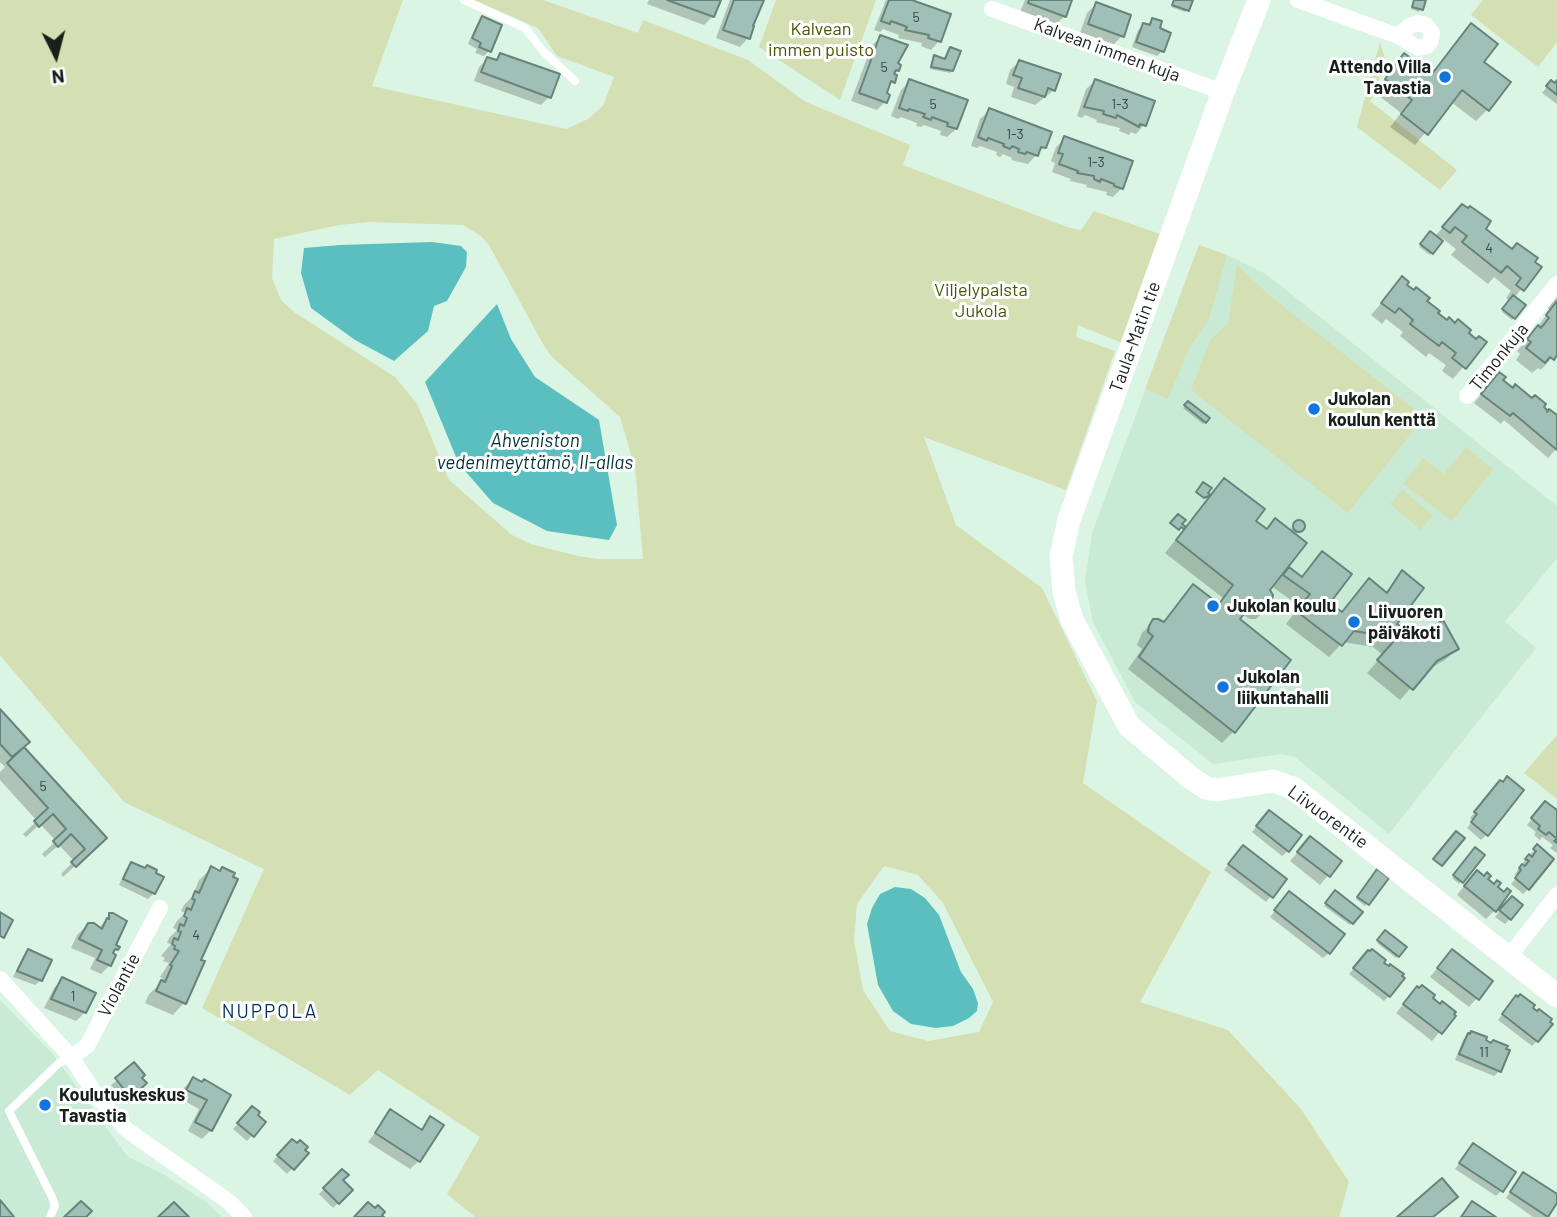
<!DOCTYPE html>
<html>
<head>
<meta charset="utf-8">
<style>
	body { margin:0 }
	#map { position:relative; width:1557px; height:1217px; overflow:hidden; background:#dbf5e4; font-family:Barlow,sans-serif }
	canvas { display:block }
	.north { position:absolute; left:21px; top:21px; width:70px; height:70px; -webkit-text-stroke:5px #fff; paint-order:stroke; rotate:174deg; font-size:19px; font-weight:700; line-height:28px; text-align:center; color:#17201b }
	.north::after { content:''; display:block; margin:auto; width:24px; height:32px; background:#17201b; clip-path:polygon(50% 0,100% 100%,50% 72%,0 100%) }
</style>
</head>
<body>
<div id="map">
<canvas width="1557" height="1217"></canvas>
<div class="north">N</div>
</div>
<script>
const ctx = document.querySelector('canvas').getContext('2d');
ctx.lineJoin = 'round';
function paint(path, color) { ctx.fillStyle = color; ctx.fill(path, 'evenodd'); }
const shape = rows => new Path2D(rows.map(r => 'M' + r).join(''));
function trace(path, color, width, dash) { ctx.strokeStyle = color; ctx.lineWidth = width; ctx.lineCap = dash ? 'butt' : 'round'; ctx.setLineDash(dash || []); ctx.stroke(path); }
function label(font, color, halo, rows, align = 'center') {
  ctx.font = font + ' Barlow,sans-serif'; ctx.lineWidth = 6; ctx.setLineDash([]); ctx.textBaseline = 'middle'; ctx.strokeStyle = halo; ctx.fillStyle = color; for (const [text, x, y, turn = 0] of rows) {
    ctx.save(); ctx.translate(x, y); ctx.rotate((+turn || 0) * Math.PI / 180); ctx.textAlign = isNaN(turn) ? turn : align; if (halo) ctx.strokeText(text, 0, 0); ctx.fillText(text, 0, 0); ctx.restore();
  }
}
paint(shape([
	[1199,245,1227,255,1266,274,1557,506,1557,558,1505,622,1536,648,1389,834,1295,757,1282,754,1213,764,1135,702,1093,622,1085,582,1092,533],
	[0,1000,53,1054,127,1156,163,1174,206,1202,222,1217,0,1217]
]), '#c9ead5');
paint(shape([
	[0,0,403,0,372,86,566,129,588,119,603,106,614,77,557,56,538,28,474,0,543,0,638,33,643,20,748,60,806,102,910,145,903,165,1070,228,1081,230,1094,211,1160,234,1122,343,1078,325,1076,337,1115,351,1066,490,924,437,956,525,1042,588,1097,701,1083,783,1211,872,1140,1002,1228,1030,1301,1109,1349,1182,1339,1217,475,1217,447,1194,480,1137,378,1070,350,1095,202,1008,264,869,124,802,0,655],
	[370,222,463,225,481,236,489,245,543,344,551,356,620,417,635,468,643,559,599,559,578,556,531,544,512,535,449,480,422,415,416,402,395,377,294,312,281,300,272,278,274,239,339,225],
	[884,866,918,875,943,903,993,1002,979,1032,928,1041,890,1031,863,990,854,940,857,904],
	[776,0,876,0,840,100,759,47],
	[1483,0,1557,0,1557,42,1538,67,1471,15],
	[1380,42,1387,65,1377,83,1380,87,1370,101,1457,170,1440,190,1357,127],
	[1199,245,1227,255,1208,322,1189,348,1168,399,1145,389],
	[1237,265,1270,296,1424,417,1348,513,1191,390,1210,340,1228,324],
	[1466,447,1493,469,1452,521,1403,484,1423,458,1444,474],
	[1403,490,1433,515,1421,530,1390,504],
	[1557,735,1557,799,1524,773]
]), '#d5dfb4');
paint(shape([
	[432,242,461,246,467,252,466,267,447,301,434,306,428,331,394,361,355,340,311,308,301,273,304,248,340,245],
	[497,304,511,339,535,377,599,420,617,525,609,540,547,531,493,503,459,464,425,382],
	[895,887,911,889,925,898,939,915,961,972,973,989,978,1003,977,1011,969,1018,953,1026,936,1028,911,1024,893,1011,878,985,867,924,872,908,880,894]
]), '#5bbfc0');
paint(shape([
	[649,0,719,0,713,16,704,25,647,4],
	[760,0,748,38,740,47,716,38,730,0],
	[886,0,907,0,939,41,931,50,921,46,922,43,898,38,899,35,883,29,880,32,874,30],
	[1025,0,1070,0,1065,16,1056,24,1020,12],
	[1174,0,1191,0,1185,12,1171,7],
	[1413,0,1424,0,1419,12,1411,9],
	[1096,4,1122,36,1113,45,1080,33,1087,13],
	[482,18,489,51,484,56,475,53,477,49,468,44,477,24],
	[1153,20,1162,51,1157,56,1132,47,1138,30],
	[1471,26,1482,62,1488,109,1476,121,1451,102,1415,145,1390,127,1401,113,1374,92,1405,56,1430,75],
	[881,37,897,70,892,75,893,82,887,88,885,102,877,110,851,101,872,45],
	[950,49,952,70,950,73,930,69,935,57,945,61],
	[501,55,549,97,541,105,474,81,479,67,487,59,494,61],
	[1019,62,1054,90,1035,105,1011,97,1014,87,1006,84,1010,70],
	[910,81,956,129,947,137,940,135,941,131,924,125,921,127,916,126,917,123,901,117,898,119,891,116,901,90],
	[1095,81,1144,125,1136,134,1131,132,1129,135,1119,131,1120,128,1096,122,1097,120,1085,115,1082,118,1077,116,1086,89],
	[1557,81,1557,104,1542,93,1551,82,1554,84],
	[989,111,1044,147,1028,164,1011,160,1012,158,1003,154,1000,157,996,155,997,152,980,146,977,148,971,146,980,119],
	[1065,138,1131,162,1121,189,1113,197,1106,195,1107,192,1086,187,1087,185,1070,181,1071,179,1052,172,1055,163,1051,161,1056,147],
	[1462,206,1483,229,1512,251,1539,267,1514,298,1523,306,1512,320,1502,312,1510,301,1506,298,1511,291,1494,277,1488,284,1451,255,1456,249,1442,238,1430,255,1419,247,1431,233,1435,236],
	[1402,279,1404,285,1425,301,1436,313,1476,341,1484,342,1453,379,1442,371,1446,365,1429,353,1426,357,1400,336,1403,332,1386,319,1382,324,1371,315],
	[1557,295,1557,352,1541,370,1538,368,1532,373,1516,360,1520,354,1517,351,1537,328,1550,310,1547,308],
	[1500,380,1557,418,1557,448,1548,458,1504,420,1501,424,1474,403,1491,382],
	[1188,403,1208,419,1203,424,1183,408],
	[1224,480,1254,521,1266,530,1289,532,1298,521,1304,525,1295,536,1286,567,1300,578,1322,554,1327,604,1341,613,1369,580,1385,593,1402,573,1394,624,1415,639,1457,648,1445,660,1427,670,1400,700,1367,673,1383,655,1373,647,1343,642,1329,657,1286,624,1300,606,1271,586,1268,590,1268,607,1264,611,1262,606,1245,598,1263,612,1256,619,1250,619,1242,614,1238,619,1233,732,1222,743,1128,669,1142,649,1137,645,1142,633,1154,621,1163,623,1194,586,1217,605,1223,598,1165,553],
	[0,711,22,747,105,838,63,877,61,874,74,861,59,845,45,857,42,854,56,841,40,824,26,837,23,834,37,821,0,780,0,772,5,767,0,762],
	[1495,787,1487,834,1481,840,1467,828,1473,820,1470,818],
	[1540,809,1557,813,1557,853,1550,848,1553,845,1542,837,1540,840,1534,835,1536,832,1527,825],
	[1264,817,1288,851,1282,856,1252,832],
	[1310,838,1340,861,1320,885,1290,861],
	[1537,847,1528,889,1523,894,1511,884,1517,877,1515,874,1521,865],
	[1476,850,1482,855,1459,884,1452,878],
	[1238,852,1285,880,1266,902,1224,870],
	[132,864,144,870,154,893,148,899,119,885,126,869],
	[211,869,219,872,199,960,184,1003,173,1015,145,1003,149,994,160,984,162,978,160,977,169,963,163,961,165,958,161,956,171,944,167,943,169,938,177,930,173,928,176,922,185,913,181,911,184,905,192,897,199,880],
	[1375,874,1387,879,1365,906,1356,899],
	[1468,881,1495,910,1486,919,1457,895],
	[1335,893,1360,912,1350,925,1324,906],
	[1284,899,1329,953,1323,958,1270,917],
	[1506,903,1510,919,1505,924,1495,917],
	[110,915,114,946,117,949,112,954,110,965,101,974,90,969,95,958,71,948,77,935,86,926,91,924,98,929],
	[1385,932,1405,947,1396,958,1377,943],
	[28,951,41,980,35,985,13,977,23,956],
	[1363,957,1382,963,1389,996,1384,1001,1349,974],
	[1444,960,1491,982,1469,1007,1430,977],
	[62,979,85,1012,76,1021,44,1008,54,988],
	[1417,988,1453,1016,1432,1041,1396,1013],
	[1511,1003,1537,1041,1532,1046,1498,1020],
	[1468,1035,1500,1071,1494,1076,1455,1060,1463,1040],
	[139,1078,144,1083,125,1101,111,1085,117,1080],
	[193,1079,228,1096,211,1130,202,1139,188,1131,199,1109,179,1098,184,1088],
	[253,1108,255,1115,264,1122,247,1141,233,1129],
	[391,1112,420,1131,431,1119,419,1161,410,1169,368,1142],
	[292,1141,306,1153,287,1174,273,1161],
	[1473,1145,1501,1191,1496,1196,1455,1169],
	[342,1171,341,1181,351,1190,333,1208,319,1194],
	[1518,1180,1557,1196,1546,1217,1533,1217,1506,1198]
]), '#0003');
const building = shape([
	[667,0,721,0,714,17,667,0],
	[734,0,764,0,753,26,754,26,750,39,723,30,734,0],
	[889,0,912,0,951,14,941,42,928,38,929,35,905,30,907,27,891,21,890,24,881,21,889,0],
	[1029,0,1072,0,1066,17,1028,3,1029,0],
	[1174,0,1193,0,1189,11,1172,5,1174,0],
	[1414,0,1426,0,1423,10,1412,7,1414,0],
	[1096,2,1131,15,1124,37,1088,24,1096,2],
	[482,16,502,25,491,52,479,47,481,43,472,38,482,16],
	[1152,18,1162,21,1160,28,1171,33,1164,52,1136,42,1143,23,1150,25,1152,18],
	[1471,23,1498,44,1484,62,1511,82,1489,111,1462,90,1428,135,1401,114,1412,100,1385,79,1404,53,1432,74,1471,23],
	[880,35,908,45,898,63,901,65,899,71,896,70,894,74,897,75,895,83,891,81,887,93,890,95,887,103,859,93,880,35],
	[950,47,961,51,953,71,931,67,934,55,945,59,950,47],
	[500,53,560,74,551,98,481,72,487,57,497,60,500,53],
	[1019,60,1061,74,1055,91,1048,88,1045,97,1018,88,1022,78,1013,75,1019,60],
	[909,79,968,100,957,129,947,126,948,123,932,117,931,120,923,117,925,114,909,109,908,111,899,108,909,79],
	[1095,79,1155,101,1146,126,1140,124,1139,127,1117,115,1116,118,1103,114,1104,111,1084,107,1095,79],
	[1551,80,1555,83,1557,80,1557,95,1546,86,1551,80],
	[989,108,1052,132,1046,148,1041,147,1038,156,1027,152,1025,154,1018,152,1019,149,1012,146,1010,149,1003,146,1004,144,988,138,987,141,978,137,989,108],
	[1064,136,1133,161,1123,189,1114,186,1114,184,1101,179,1100,182,1094,179,1094,176,1077,173,1078,171,1059,164,1063,154,1058,153,1064,136],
	[1462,204,1468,208,1470,206,1491,221,1486,229,1512,249,1517,243,1538,258,1535,262,1542,267,1524,291,1516,285,1521,278,1507,266,1501,273,1462,242,1467,236,1455,227,1450,233,1442,227,1462,204],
	[1430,231,1443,241,1433,254,1420,244,1430,231],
	[1402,276,1409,282,1407,285,1414,290,1416,287,1430,298,1427,301,1440,311,1438,313,1447,320,1449,317,1455,323,1458,319,1471,330,1469,333,1476,339,1479,336,1487,342,1466,369,1452,358,1456,353,1442,342,1439,346,1410,324,1413,320,1399,308,1395,313,1381,303,1402,276],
	[1513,295,1526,305,1515,319,1502,309,1513,295],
	[1557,301,1557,355,1554,360,1550,357,1545,363,1526,348,1531,342,1527,339,1538,325,1541,328,1549,318,1546,315,1557,301],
	[1499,372,1506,377,1503,380,1513,388,1515,384,1532,398,1535,395,1546,404,1544,407,1548,411,1547,412,1549,409,1557,415,1557,450,1513,413,1510,416,1481,394,1499,372],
	[1188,401,1210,418,1206,423,1184,405,1188,401],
	[1224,478,1265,509,1256,521,1267,529,1275,518,1307,543,1270,590,1273,595,1270,608,1262,608,1253,602,1240,619,1291,660,1235,733,1139,657,1153,636,1148,632,1149,626,1153,619,1158,619,1164,622,1193,584,1219,604,1233,585,1176,540,1224,478],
	[1203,482,1212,488,1208,493,1211,495,1204,498,1196,492,1203,482],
	[1178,514,1186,520,1182,524,1186,527,1184,529,1181,527,1179,530,1170,523,1178,514],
	'1293 526a6 6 0 1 1 12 0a6 6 0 1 1-12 0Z',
	[1322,551,1352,574,1330,603,1342,612,1369,578,1387,593,1402,570,1424,588,1397,624,1415,637,1443,620,1459,649,1437,661,1413,690,1377,660,1393,642,1385,636,1354,631,1342,646,1296,611,1310,594,1283,575,1289,567,1302,577,1322,551],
	[0,709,30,742,12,757,0,744,0,709],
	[24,747,107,838,76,867,71,862,85,849,71,834,58,847,53,841,66,829,53,814,39,827,34,821,48,808,7,763,24,747],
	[1507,776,1524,790,1488,836,1471,822,1477,814,1474,812,1500,780,1503,782,1507,776],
	[1545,801,1557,810,1557,843,1554,841,1557,839,1549,832,1546,835,1538,829,1540,826,1531,818,1545,801],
	[1269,810,1302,835,1289,852,1256,826,1269,810],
	[1456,831,1465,838,1442,866,1433,859,1456,831],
	[1310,836,1342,861,1330,877,1297,852,1310,836],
	[1537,844,1554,859,1529,890,1515,878,1521,870,1519,868,1522,864,1525,866,1529,861,1525,859,1529,854,1532,857,1536,851,1533,849,1537,844],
	[1243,845,1287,879,1273,898,1228,864,1243,845],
	[1475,847,1485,855,1463,883,1453,875,1475,847],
	[131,862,145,868,147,865,157,870,156,873,164,877,155,894,123,879,131,862],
	[211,866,220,871,222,867,235,873,233,877,238,879,201,960,205,961,186,1004,156,991,161,980,165,982,172,966,170,965,179,951,174,949,175,946,172,944,174,938,178,940,181,932,178,931,180,924,184,926,187,918,184,916,187,908,191,910,195,900,192,899,195,891,199,893,211,866],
	[1377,869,1389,878,1369,905,1357,897,1377,869],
	[1477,870,1484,876,1487,872,1491,876,1488,879,1494,884,1497,880,1501,883,1498,887,1504,892,1507,888,1511,891,1496,912,1464,886,1477,870],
	[1335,890,1363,912,1353,924,1325,903,1335,890],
	[1289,891,1345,934,1330,954,1274,910,1289,891],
	[1512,896,1523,905,1511,920,1499,910,1512,896],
	[0,912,13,920,4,938,0,936,0,912],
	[109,913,113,913,127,921,116,945,120,947,118,950,115,949,113,953,116,955,111,966,97,960,102,950,79,939,88,923,94,923,102,929,107,918,109,919,109,913],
	[1385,930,1407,947,1399,957,1377,940,1385,930],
	[28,949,52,960,42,981,17,971,28,949],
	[1372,949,1386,960,1384,963,1389,966,1390,964,1404,974,1402,976,1405,978,1390,997,1353,968,1368,950,1370,951,1372,949],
	[1452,949,1493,981,1479,1000,1437,968,1452,949],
	[62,977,96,993,86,1013,51,999,62,977],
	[1422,985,1435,995,1433,998,1440,1004,1442,1001,1456,1012,1454,1014,1456,1016,1442,1034,1403,1004,1417,986,1419,988,1422,985],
	[1520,994,1535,1005,1533,1008,1537,1011,1539,1009,1552,1019,1550,1022,1553,1024,1538,1042,1502,1014,1516,995,1518,997,1520,994],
	[1471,1031,1487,1037,1486,1040,1491,1043,1493,1040,1508,1046,1506,1049,1510,1050,1501,1072,1459,1054,1468,1033,1470,1034,1471,1031],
	[134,1062,145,1075,142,1078,147,1083,131,1098,115,1078,134,1062],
	[193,1077,202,1082,204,1079,231,1095,212,1131,195,1122,207,1100,186,1090,193,1077],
	[252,1106,260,1112,258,1115,266,1122,254,1137,237,1123,252,1106],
	[390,1109,422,1130,430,1116,444,1125,420,1162,375,1133,390,1109],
	[292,1139,297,1143,300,1140,308,1147,305,1150,309,1153,294,1170,277,1155,292,1139],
	[1473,1143,1516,1172,1503,1192,1459,1163,1473,1143],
	[342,1169,349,1175,343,1180,353,1190,339,1204,323,1188,342,1169],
	[1523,1172,1557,1194,1557,1203,1548,1217,1510,1192,1523,1172],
	[1442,1178,1458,1197,1433,1217,1397,1217,1442,1178],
	[0,1200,14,1217,0,1217,0,1200],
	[81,1201,92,1211,86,1217,64,1217,81,1201],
	[1472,1201,1496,1217,1461,1217,1472,1201],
	[174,1202,189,1217,158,1217,174,1202],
	[368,1202,375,1208,378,1205,385,1212,382,1215,384,1217,354,1217,368,1202]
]);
paint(building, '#a0bfb6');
trace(building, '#67847c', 2);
trace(shape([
	[464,0,525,28,543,51,575,81],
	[50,1217,55,1206,52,1197,9,1111,59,1063,71,1057]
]), '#fff', 8);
trace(shape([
	[1298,0,1398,36,1418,48,1427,46,1431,40,1432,33,1426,25,1418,23,1410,26,1398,36],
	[992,9,1223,92],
	[1467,396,1557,284],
	[1508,958,1557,895],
	[0,979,71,1057,98,1098,127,1130,228,1201,244,1217],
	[71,1057,87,1046,160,908]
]), '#fff', 16);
trace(shape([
	[1259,0,1223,92,1069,520,1061,556,1064,592,1072,620,1129,726,1191,778,1206,788,1216,790,1273,781,1293,788,1557,996]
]), '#fff', 23);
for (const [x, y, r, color] of [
	[1445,77,7,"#1075dd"],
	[1314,409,7,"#1075dd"],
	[1213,606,7,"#1075dd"],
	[1354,622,7,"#1075dd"],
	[1223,687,7,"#1075dd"],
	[45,1105,7,"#1075dd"]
]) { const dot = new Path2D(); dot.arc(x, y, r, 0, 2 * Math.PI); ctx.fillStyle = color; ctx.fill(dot); trace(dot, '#fff', 2.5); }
label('14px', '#394842', null, [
	["5",916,17],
	["5",884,67],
	["5",933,104],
	["1-3",1120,104],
	["1-3",1015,134],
	["1-3",1096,162],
	["4",1489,248],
	["5",43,786],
	["4",196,935],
	["1",73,996],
	["11",1484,1052]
]);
label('18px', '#495500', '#fff', [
	["Kalvean",821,29],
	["immen puisto",821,50],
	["Viljelypalsta",981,290],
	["Jukola",981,311]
]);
label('18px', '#17201b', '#fff', [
	["Kalvean immen kuja",1107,50,20],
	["Taula-Matin tie",1135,337,-70],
	["Timonkuja",1499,357,-51],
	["Liivuorentie",1328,817,36],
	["Violantie",119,985,-62]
]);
label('bold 18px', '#17201b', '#fff', [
	["Attendo Villa",1431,67,"right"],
	["Tavastia",1431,88,"right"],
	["Jukolan",1328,399],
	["koulun kenttä",1328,420],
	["Jukolan koulu",1227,606],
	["Liivuoren",1368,612],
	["päiväkoti",1368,633],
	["Jukolan",1237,677],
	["liikuntahalli",1237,698],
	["Koulutuskeskus",59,1095],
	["Tavastia",59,1116]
], 'left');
label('italic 19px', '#003233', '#fff', [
	["Ahveniston",535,441],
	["vedenimeyttämö, II-allas",535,463]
]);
ctx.letterSpacing = '2px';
label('19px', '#002d5f', '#fff', [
	["NUPPOLA",270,1012]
]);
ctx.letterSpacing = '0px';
</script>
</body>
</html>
